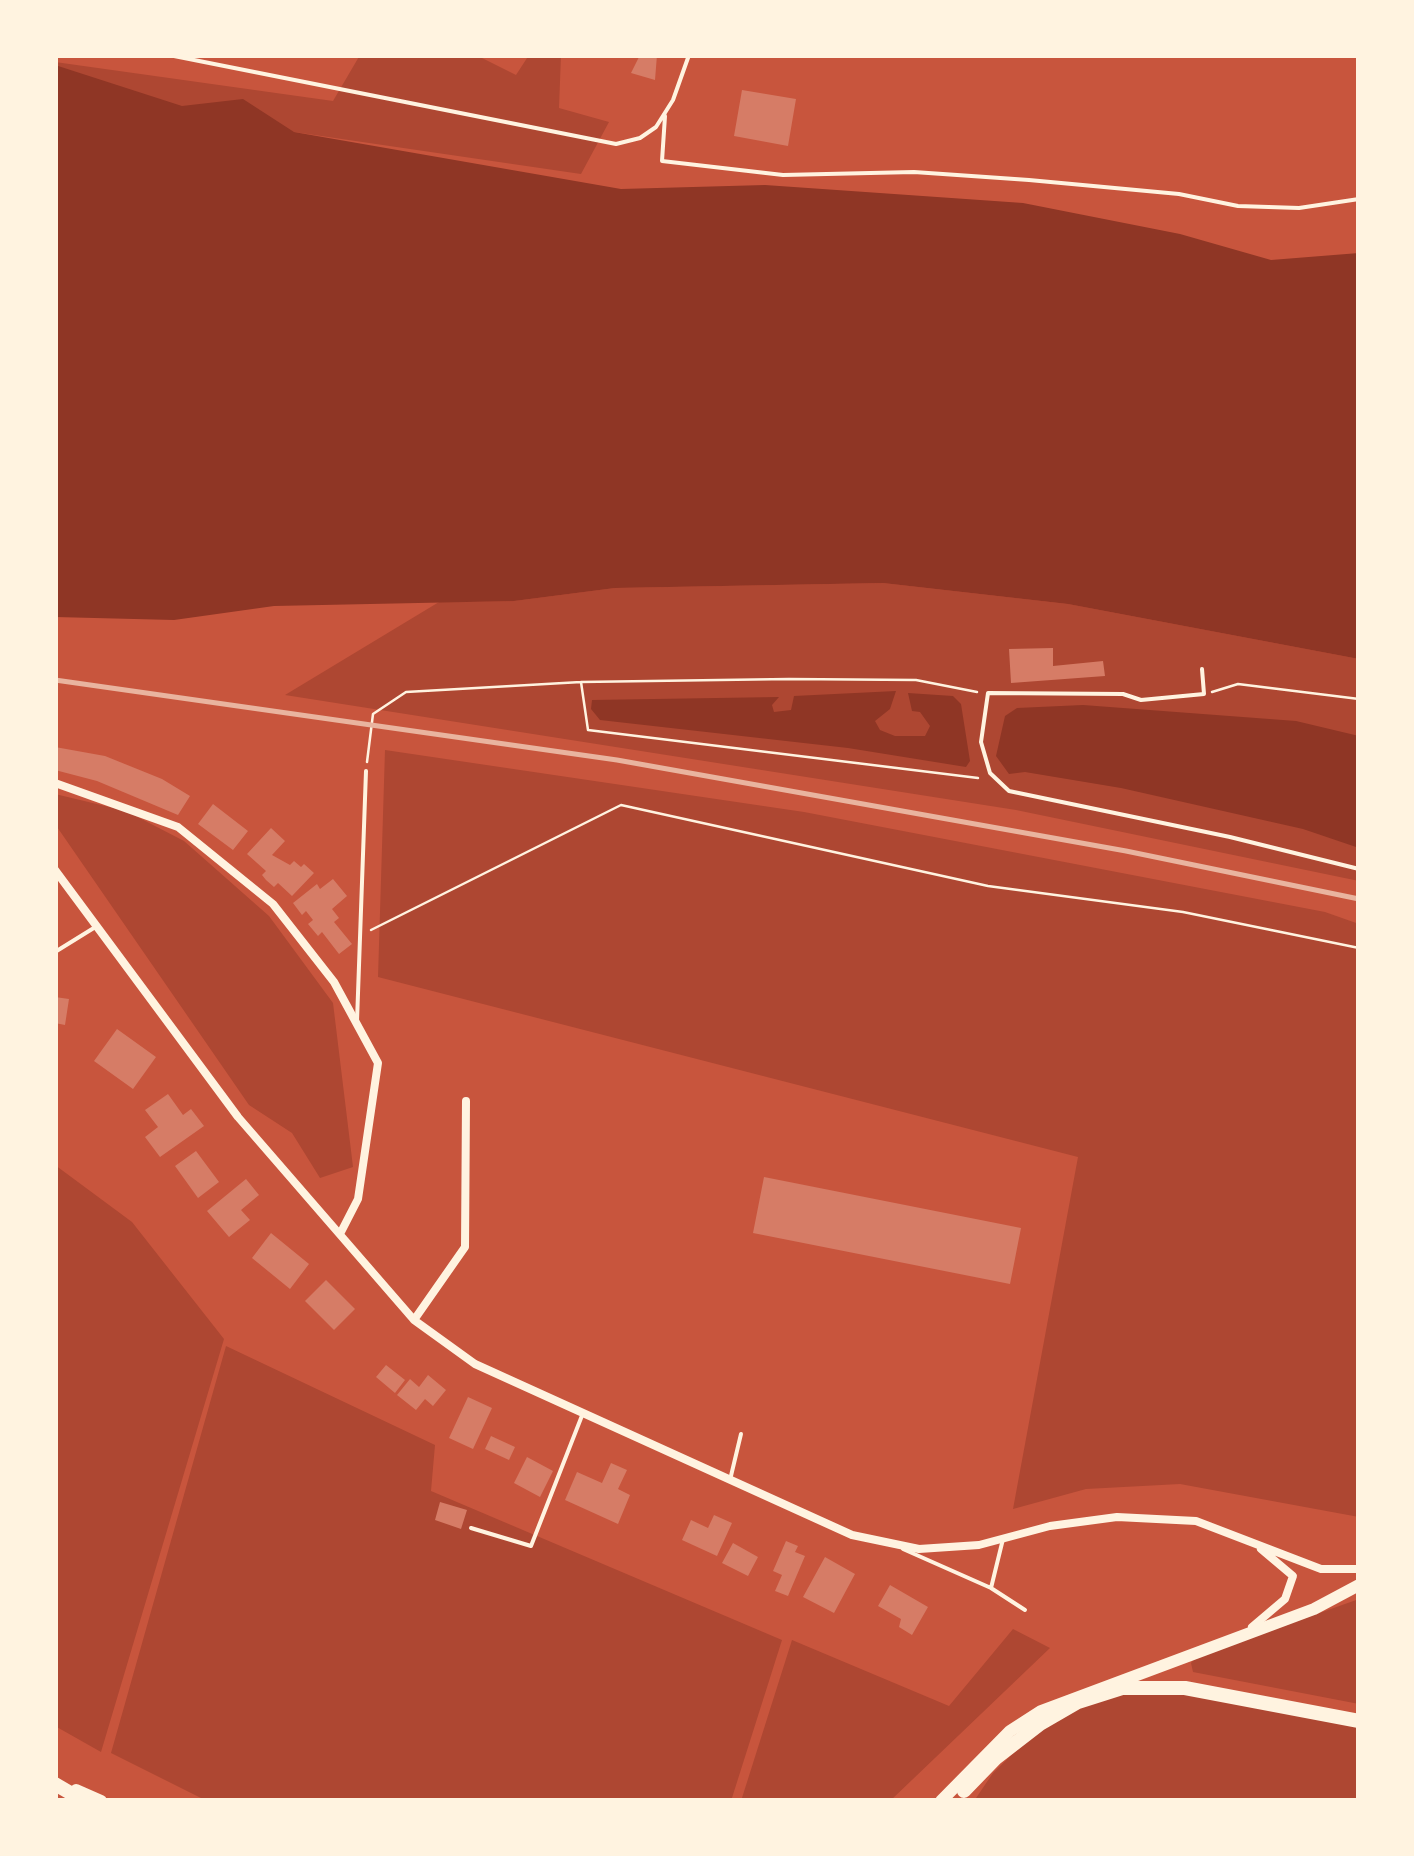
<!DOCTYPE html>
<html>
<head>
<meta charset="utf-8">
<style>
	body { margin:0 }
	#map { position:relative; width:1414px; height:1856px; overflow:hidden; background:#c8553d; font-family:"Fira Sans Condensed",sans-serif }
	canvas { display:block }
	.frame { position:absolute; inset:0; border:58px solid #fff3e0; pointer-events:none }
</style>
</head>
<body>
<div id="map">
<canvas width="1414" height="1856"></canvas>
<div class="frame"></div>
</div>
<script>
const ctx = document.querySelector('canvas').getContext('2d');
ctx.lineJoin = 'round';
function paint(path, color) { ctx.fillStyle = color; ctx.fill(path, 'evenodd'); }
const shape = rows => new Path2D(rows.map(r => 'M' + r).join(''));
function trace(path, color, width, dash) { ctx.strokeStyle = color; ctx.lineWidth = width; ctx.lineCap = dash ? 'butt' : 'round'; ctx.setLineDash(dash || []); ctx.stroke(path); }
paint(shape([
	[360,55,476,55,516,75,529,55,561,55,559,108,609,122,581,174,294,132,55,112,55,62,333,101],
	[883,583,1068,604,1359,659,1359,881,1016,810,285,695,439,602,514,601,615,588],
	[385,750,804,812,1325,912,1359,924,1359,1517,1180,1484,1086,1489,1013,1509,1078,1157,378,977],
	[55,794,126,811,184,841,269,916,333,1003,353,1167,320,1178,292,1133,249,1105,55,824],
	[55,1165,132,1222,224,1339,101,1752,55,1726],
	[226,1346,435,1445,431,1491,782,1640,731,1801,207,1801,111,1753],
	[1359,1599,1359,1704,1193,1672,1191,1663,1196,1657],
	[1013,1629,1050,1648,890,1801,741,1801,792,1640,949,1706],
	[1184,1691,1359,1723,1359,1797,1350,1801,974,1801,993,1773,1040,1727,1076,1708,1122,1693]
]), '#ae4732');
paint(shape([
	[55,65,182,106,243,99,294,132,621,189,765,185,1023,203,1180,234,1271,260,1359,253,1359,659,1068,604,883,583,615,588,514,601,274,606,174,620,55,617],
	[896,691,890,709,875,721,880,730,895,736,925,736,930,726,920,712,912,711,908,693,953,696,961,704,970,761,966,767,848,748,600,720,591,709,592,700,779,697,772,705,774,712,791,710,794,696],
	[1083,705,1296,721,1359,736,1359,848,1303,829,1121,788,1025,772,1009,774,996,756,1005,716,1017,708]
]), '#8f3625');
paint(shape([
	[640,55,657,55,655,80,631,73],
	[742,90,796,99,788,146,734,136],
	[1053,648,1053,666,1103,661,1105,676,1011,683,1009,649],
	[55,747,105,756,162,779,190,796,178,815,97,781,55,770],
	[213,804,248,831,233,850,198,824],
	[271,828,285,841,272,855,290,865,294,861,301,867,304,864,314,873,292,896,278,883,274,887,266,880,262,875,266,871,247,854],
	[333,879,347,896,332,909,339,918,334,922,352,944,339,954,322,932,318,936,308,924,313,920,306,911,302,915,293,903,317,884,320,889],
	[55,997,69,999,65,1025,55,1023],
	[117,1029,156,1057,133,1089,94,1061],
	[168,1094,183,1115,191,1109,204,1126,160,1157,145,1137,158,1127,145,1110],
	[196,1151,219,1182,198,1198,175,1166],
	[764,1177,1021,1228,1010,1284,753,1233],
	[246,1179,259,1195,241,1210,250,1220,229,1237,207,1211],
	[271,1233,309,1264,290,1289,252,1258],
	[326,1280,355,1309,334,1330,305,1301],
	[386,1365,405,1380,395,1393,376,1377],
	[428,1375,446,1390,433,1406,425,1399,416,1410,397,1395,410,1379,419,1387],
	[468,1397,492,1408,473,1449,449,1438],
	[491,1436,515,1447,509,1460,485,1449],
	[527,1457,553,1471,540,1497,514,1483],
	[611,1463,627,1470,618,1489,630,1495,618,1524,565,1500,577,1472,602,1483],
	[440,1502,467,1510,461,1529,435,1520],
	[714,1515,732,1523,717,1556,682,1540,691,1520,708,1528],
	[786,1541,798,1546,795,1552,805,1556,788,1596,775,1591,782,1575,773,1571],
	[733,1543,758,1557,748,1576,722,1563],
	[825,1557,855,1574,834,1613,803,1597],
	[890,1585,928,1607,912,1635,899,1627,901,1619,878,1606]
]), '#d67c66');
trace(shape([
	[581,682,588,730,978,778],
	[1212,692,1238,684,1359,699],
	[367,762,373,714,406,692,581,682,789,679,916,680,977,692],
	[371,930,621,805,988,886,1183,912,1359,948]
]), '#fff3e0', 2.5);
trace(shape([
	[169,55,616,144,640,138,656,127,673,100,689,55],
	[665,116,662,161,783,175,914,172,1029,180,1179,194,1238,206,1299,208,1359,199],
	[1202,669,1204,694,1141,700,1123,694,988,693,981,742,990,773,1009,791,1230,837,1359,869],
	[55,952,97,926],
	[357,1021,366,771],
	[730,1480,741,1434],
	[471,1528,531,1546,583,1413],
	[903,1549,991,1588,1025,1610],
	[991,1588,1003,1539]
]), '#fff3e0', 4);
trace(shape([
	[55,783,178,827,273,904,334,982,378,1063,358,1199,340,1234],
	[55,870,238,1117,414,1320,475,1364,852,1535,919,1549,979,1545,1050,1526,1117,1517,1196,1521,1321,1569,1359,1569],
	[414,1320,465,1247,466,1101],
	[1252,1627,1285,1599,1293,1576,1261,1549]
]), '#fff3e0', 8);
trace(shape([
	[76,1790,101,1801],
	[941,1801,1010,1731,1041,1711,1314,1609,1359,1585]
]), '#fff3e0', 12);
trace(shape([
	[55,1784,84,1801],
	[964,1791,996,1758,1040,1724,1078,1702,1122,1688,1185,1688,1359,1721]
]), '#fff3e0', 14);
trace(shape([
	[55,680,617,760,1126,851,1359,899]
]), '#e9b49f', 5);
</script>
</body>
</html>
